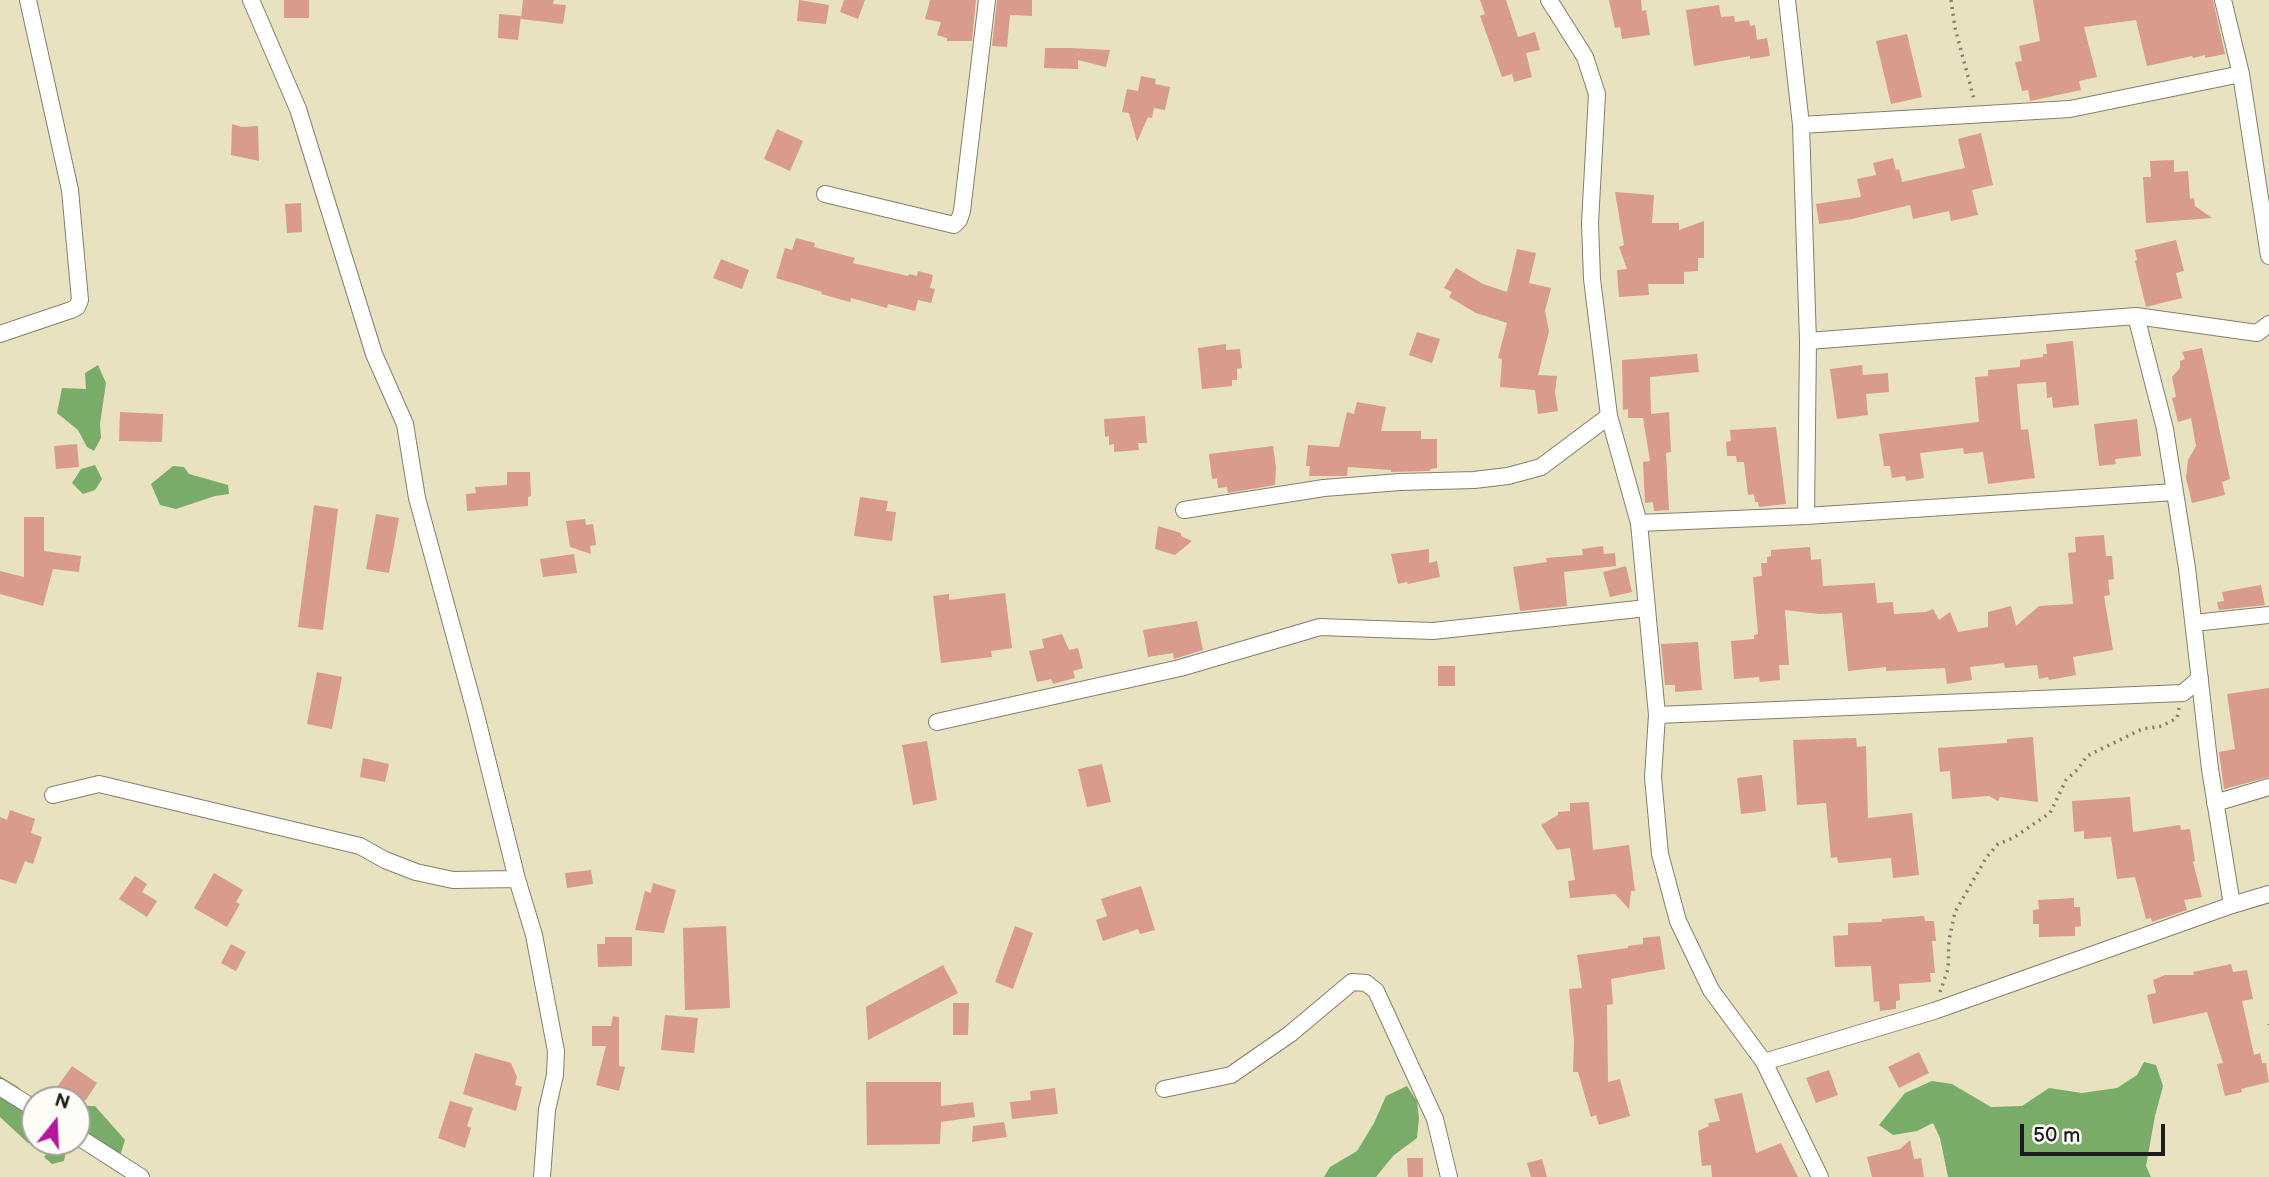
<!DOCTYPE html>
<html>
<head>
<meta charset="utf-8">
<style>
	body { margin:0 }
	#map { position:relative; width:2269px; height:1177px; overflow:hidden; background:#e9e2c1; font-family:"Balsamiq Sans",sans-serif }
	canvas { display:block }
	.north { position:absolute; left:21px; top:1086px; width:70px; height:70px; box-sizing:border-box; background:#fdfcf7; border:2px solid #a3a29f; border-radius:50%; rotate:18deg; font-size:19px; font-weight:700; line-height:28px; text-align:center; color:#1c1c1c }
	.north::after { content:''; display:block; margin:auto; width:24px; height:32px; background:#b5179e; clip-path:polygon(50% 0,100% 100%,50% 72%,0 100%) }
	.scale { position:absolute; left:2020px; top:1124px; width:145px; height:32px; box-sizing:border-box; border:4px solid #1c1c1c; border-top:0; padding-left:9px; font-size:21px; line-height:24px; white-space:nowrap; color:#1c1c1c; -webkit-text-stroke:5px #fdfcf7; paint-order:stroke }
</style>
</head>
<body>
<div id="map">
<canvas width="2269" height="1177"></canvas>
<div class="north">N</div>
<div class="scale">50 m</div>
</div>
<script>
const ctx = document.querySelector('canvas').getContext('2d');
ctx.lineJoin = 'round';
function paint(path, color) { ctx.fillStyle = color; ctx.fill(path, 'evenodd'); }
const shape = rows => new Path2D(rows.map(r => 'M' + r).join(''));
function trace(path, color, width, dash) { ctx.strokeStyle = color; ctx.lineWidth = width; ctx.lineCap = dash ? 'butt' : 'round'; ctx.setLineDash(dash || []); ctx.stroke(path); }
paint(shape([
	[98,365,106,383,100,424,101,438,94,451,87,447,78,430,57,413,62,388,86,389,85,373],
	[95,465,102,479,95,490,83,494,72,483,81,469],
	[173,466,184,467,189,474,228,485,229,494,215,496,176,509,160,505,151,484],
	[2144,1062,2156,1065,2163,1086,2155,1116,2146,1166,2151,1177,1948,1177,1940,1138,1933,1123,1917,1131,1893,1135,1879,1125,1905,1093,1932,1081,1952,1084,1991,1107,2022,1106,2049,1088,2082,1093,2117,1088,2137,1075],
	[0,1076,18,1087,35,1104,35,1142,66,1142,67,1146,64,1161,52,1164,44,1157,52,1147,51,1142,28,1143,0,1117],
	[1407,1086,1417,1101,1419,1118,1417,1138,1393,1156,1376,1177,1324,1177,1330,1167,1357,1151,1374,1123,1386,1096],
	[81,1106,95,1106,125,1140,120,1156,77,1131,77,1121]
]), '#79ac68');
paint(shape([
	[284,0,309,0,309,18,284,18],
	[523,0,554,0,553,4,566,5,563,24,521,19],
	[799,0,829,5,826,24,797,21],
	[844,0,865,0,858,19,840,12],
	[930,0,976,0,972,41,947,41,947,38,937,35,941,22,925,19],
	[997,0,1032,0,1032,16,1010,15,1007,47,992,46],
	[1480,0,1506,0,1518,37,1535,32,1540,50,1526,53,1532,77,1514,82,1512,74,1502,77,1480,16,1485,14],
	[1609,0,1641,0,1642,11,1646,10,1650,35,1622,39,1620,27,1615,28],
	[2033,0,2213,0,2225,54,2205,58,2205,55,2193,58,2192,56,2147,66,2136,20,2084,27,2097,77,2079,81,2081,90,2030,101,2028,90,2022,91,2015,62,2022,61,2019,46,2040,41],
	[1719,5,1721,17,1734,16,1735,22,1749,20,1750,26,1755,25,1757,40,1767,38,1770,56,1750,59,1750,56,1694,66,1686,10],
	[499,14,521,16,518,40,498,38],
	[1907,34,1922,97,1891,104,1876,41],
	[1045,48,1070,48,1110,50,1106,67,1078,60,1078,69,1044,68],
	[1141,76,1156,79,1155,84,1170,87,1165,110,1154,108,1152,118,1148,117,1137,142,1129,113,1122,112,1127,89,1138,91],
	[232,124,242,127,258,126,259,161,231,155],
	[777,129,803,141,790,171,764,159],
	[1981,133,1993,185,1972,190,1978,215,1951,221,1949,211,1913,219,1910,205,1852,219,1819,224,1816,204,1861,197,1857,179,1876,175,1873,163,1893,158,1896,170,1899,169,1902,182,1965,168,1958,139],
	[2174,160,2174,172,2188,171,2190,199,2194,198,2195,206,2212,218,2146,223,2143,177,2151,177,2150,161],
	[1615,192,1654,195,1652,223,1679,223,1679,230,1704,221,1704,258,1698,258,1698,271,1684,272,1684,284,1648,284,1649,295,1619,297,1617,270,1627,269,1619,247,1624,245],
	[301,203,302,232,287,233,285,204],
	[796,238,815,243,814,247,855,258,853,263,908,276,909,274,917,276,918,271,933,275,930,288,935,289,931,303,918,300,915,311,888,304,887,308,851,298,850,302,821,294,822,292,776,278,785,248,792,250],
	[2176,240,2184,271,2176,273,2182,298,2146,307,2135,261,2137,260,2135,250],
	[1517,249,1536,253,1529,283,1551,288,1545,311,1549,331,1538,375,1557,376,1555,392,1558,411,1538,414,1535,390,1500,387,1502,359,1498,358,1507,323,1476,313,1449,297,1452,292,1444,288,1456,268,1483,284,1507,292],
	[721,259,749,270,742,289,713,278],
	[1417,332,1440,339,1432,363,1409,355],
	[2073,341,2079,405,2053,408,2052,397,2047,398,2046,382,2017,384,2021,430,2028,429,2035,478,1988,484,1983,452,1964,454,1963,448,1920,453,1924,478,1906,481,1905,476,1892,478,1890,466,1884,466,1879,434,1979,422,1975,377,1988,376,1988,370,2020,367,2020,360,2043,357,2043,354,2047,354,2046,344],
	[1226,344,1226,350,1240,349,1242,368,1237,369,1237,380,1232,380,1232,386,1202,389,1198,348],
	[2202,348,2230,479,2222,482,2225,495,2192,503,2186,478,2188,460,2196,446,2191,418,2178,422,2172,398,2176,397,2172,377,2180,368,2180,361,2185,359,2182,352],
	[1697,354,1699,372,1650,377,1651,414,1669,412,1671,452,1666,453,1669,510,1654,511,1653,502,1645,503,1643,462,1650,461,1643,418,1628,418,1628,409,1623,410,1622,360],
	[1862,365,1863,375,1888,373,1889,392,1866,394,1868,415,1837,419,1830,369],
	[1357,402,1386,407,1381,431,1421,431,1421,439,1437,439,1437,468,1430,469,1430,471,1391,472,1391,470,1348,467,1347,476,1309,476,1310,466,1306,466,1308,445,1339,447,1347,412,1354,414],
	[120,412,163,414,162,442,119,441],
	[1145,416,1147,443,1138,443,1139,450,1114,452,1114,444,1109,445,1109,436,1105,437,1104,419],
	[2137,419,2141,456,2115,459,2116,464,2099,466,2094,424],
	[1776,427,1786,504,1759,507,1758,502,1755,502,1754,494,1748,495,1744,462,1737,462,1736,456,1727,456,1726,442,1731,441,1730,430],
	[77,444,79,467,56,469,54,446],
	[1273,446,1276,467,1275,485,1228,493,1227,487,1218,488,1217,478,1212,479,1209,454],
	[507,472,530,472,531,496,528,497,528,506,467,511,466,494,476,493,475,487,507,485],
	[860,497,888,501,886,511,896,512,892,541,854,536],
	[314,505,338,509,323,630,298,627],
	[376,514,399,518,389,573,366,569],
	[24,517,44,517,44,551,81,556,79,572,53,569,43,606,0,594,0,571,24,577],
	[585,519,586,525,593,524,596,545,590,546,591,554,570,547,566,521],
	[1158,526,1181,533,1181,536,1192,541,1175,555,1155,549],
	[2104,535,2106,556,2112,556,2114,579,2108,580,2110,595,2104,596,2113,650,2073,657,2076,675,2049,680,2048,677,2039,679,2037,665,2005,668,2004,663,1970,667,1972,680,1947,684,1945,668,1886,671,1886,667,1848,671,1842,613,1819,614,1785,610,1789,665,1779,665,1780,680,1760,682,1759,677,1734,679,1731,641,1754,639,1754,635,1758,634,1753,577,1762,576,1761,563,1767,563,1767,557,1771,556,1771,550,1810,547,1811,560,1821,559,1823,586,1875,583,1877,603,1893,602,1894,614,1926,612,1933,609,1939,620,1950,612,1958,632,1988,627,1988,612,2011,606,2016,626,2039,606,2073,604,2068,553,2076,552,2075,537],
	[1603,546,1604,554,1615,553,1616,566,1564,572,1567,606,1520,611,1513,567,1547,562,1546,558,1583,555,1582,549],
	[1429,549,1429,563,1437,561,1440,577,1408,584,1407,582,1398,584,1391,554],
	[574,554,577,573,543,577,540,559],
	[1626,566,1632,592,1610,597,1603,572],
	[2261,585,2265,605,2219,610,2217,602,2224,601,2222,592],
	[1005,593,1012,648,991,651,992,657,941,663,933,596,949,594,949,600],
	[1197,621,1203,650,1174,659,1173,653,1148,657,1143,630],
	[1062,634,1069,650,1078,648,1083,668,1073,671,1075,678,1053,684,1051,679,1037,682,1029,651,1044,648,1042,639],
	[1698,642,1702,690,1675,692,1675,685,1665,685,1661,644],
	[1438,666,1455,666,1455,686,1438,686],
	[317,672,342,677,332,729,307,724],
	[2269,688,2269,777,2224,789,2219,752,2235,749,2227,694],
	[2033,737,2038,802,2000,797,1998,801,1989,796,1952,799,1950,771,1940,772,1938,748,2007,743,2007,739],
	[1856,738,1857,747,1866,746,1868,818,1912,813,1919,875,1893,878,1891,858,1838,863,1837,857,1831,858,1826,803,1797,805,1793,740],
	[927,741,937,800,913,805,902,745],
	[363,758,389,764,385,782,360,777],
	[1102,764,1111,802,1087,807,1078,769],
	[1762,775,1766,811,1741,814,1737,778],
	[2130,797,2133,832,2180,825,2181,830,2190,829,2195,861,2193,862,2202,897,2184,900,2187,910,2152,922,2151,918,2146,919,2135,877,2117,879,2111,837,2084,839,2084,831,2074,832,2072,801],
	[1589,802,1593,850,1629,845,1635,891,1631,891,1629,909,1615,894,1570,898,1568,881,1575,880,1570,848,1557,850,1541,825,1558,815,1558,812,1570,811,1570,803],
	[10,810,35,819,31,833,42,837,33,864,25,861,16,884,0,879,0,817,7,820],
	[591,870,593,884,567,888,565,873],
	[214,873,243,890,236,902,240,904,227,927,194,908],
	[135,876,147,884,142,892,157,901,147,917,119,899],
	[653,883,676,890,664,933,635,930,645,891,651,893],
	[1141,886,1155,930,1140,934,1138,929,1103,941,1096,920,1107,916,1101,899],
	[2074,898,2074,907,2080,907,2081,926,2075,927,2075,936,2039,937,2039,924,2033,924,2033,910,2039,909,2038,900],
	[1924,916,1925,921,1934,921,1936,941,1932,941,1935,973,1930,973,1931,982,1899,984,1900,1000,1896,1001,1896,1009,1880,1011,1879,1001,1874,1002,1871,966,1835,967,1833,936,1848,935,1848,923,1882,922,1882,919],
	[726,926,730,1008,685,1010,683,928],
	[1015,926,1033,933,1013,989,995,982],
	[1660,936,1665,969,1611,979,1613,1004,1607,1005,1608,1082,1620,1079,1630,1116,1599,1125,1596,1115,1591,1117,1578,1072,1573,1072,1574,1041,1569,989,1582,988,1577,955,1628,948,1628,946,1643,944,1643,938],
	[605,937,632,937,632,966,598,967,597,944,605,944],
	[231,944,246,952,236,971,221,963],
	[2231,964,2233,972,2247,970,2253,999,2242,1001,2254,1055,2260,1053,2262,1063,2266,1063,2269,1082,2241,1089,2242,1092,2225,1096,2217,1064,2223,1063,2207,1012,2153,1024,2147,995,2156,993,2153,980,2165,975,2194,975,2193,972],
	[943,965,958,993,868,1040,866,1007],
	[953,1003,969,1003,968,1035,953,1035],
	[665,1015,698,1018,694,1053,661,1050],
	[613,1016,619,1017,619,1066,625,1067,619,1091,596,1085,606,1046,592,1046,592,1026,611,1026],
	[1919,1052,1929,1073,1899,1088,1888,1067],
	[475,1053,511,1063,517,1077,515,1085,522,1087,516,1111,463,1094],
	[72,1066,97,1083,86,1100,75,1100,57,1087],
	[1829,1070,1838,1095,1816,1103,1806,1078],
	[866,1082,941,1082,941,1106,973,1102,975,1117,941,1122,940,1144,867,1145],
	[1055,1088,1058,1114,1012,1119,1010,1102,1031,1100,1030,1091],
	[1742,1093,1756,1153,1781,1143,1798,1177,1712,1177,1711,1165,1702,1166,1698,1131,1709,1126,1708,1123,1720,1121,1714,1099],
	[450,1101,473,1108,467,1126,471,1128,465,1148,438,1138],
	[1004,1122,1007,1137,972,1142,973,1126],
	[1910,1140,1914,1159,1921,1158,1924,1177,1872,1177,1867,1157,1900,1149],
	[1407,1158,1423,1158,1423,1177,1408,1177],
	[1542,1159,1547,1177,1531,1177,1527,1163]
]), '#d89b8c');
const minor = shape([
	[251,0,298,109,374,354,405,424,417,498,475,711,517,879,534,935,556,1051,555,1075,547,1110,542,1177],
	[1549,0,1585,57,1597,94,1590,223,1592,279,1609,416,1639,523,1657,715,1653,777,1660,854,1678,921,1711,990,1764,1062,1820,1177],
	[1787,0,1801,125,1808,341,1806,516],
	[2223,0,2241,74,2269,256],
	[1801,125,2070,109,2241,74],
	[825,194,954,225,959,220,962,211,987,0],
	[2136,316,2165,429,2187,568,2210,769,2232,905,2269,894],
	[0,334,71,310,77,307,80,300,70,190,28,0],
	[1808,341,2136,316,2257,333,2269,324],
	[1184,510,1324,488,1400,482,1474,480,1508,476,1541,467,1609,416],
	[1639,523,1806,516,2175,492],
	[2194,623,2269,615],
	[1657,715,2183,693,2200,678],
	[937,722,1180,668,1320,627,1433,631,1647,608],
	[53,795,99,784,360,846,385,860,416,872,453,880,517,879],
	[2215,803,2269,787],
	[1764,1062,1934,1011,2232,905],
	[0,1087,35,1109],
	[1164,1089,1231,1075,1290,1034,1352,982,1366,983,1376,991,1435,1119,1449,1177],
	[77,1136,141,1177]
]);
trace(minor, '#827f6e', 18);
trace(shape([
	[1951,0,1955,28,1974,99],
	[1940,992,1948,969,1949,940,1955,912,1986,858,1998,844,2013,838,2050,813,2066,780,2078,769,2087,756,2142,729,2162,726,2177,718,2179,708],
	[2269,1024,2269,1025]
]), '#827f6e', 3.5, [2, 5]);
trace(minor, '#fff', 16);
</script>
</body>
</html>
